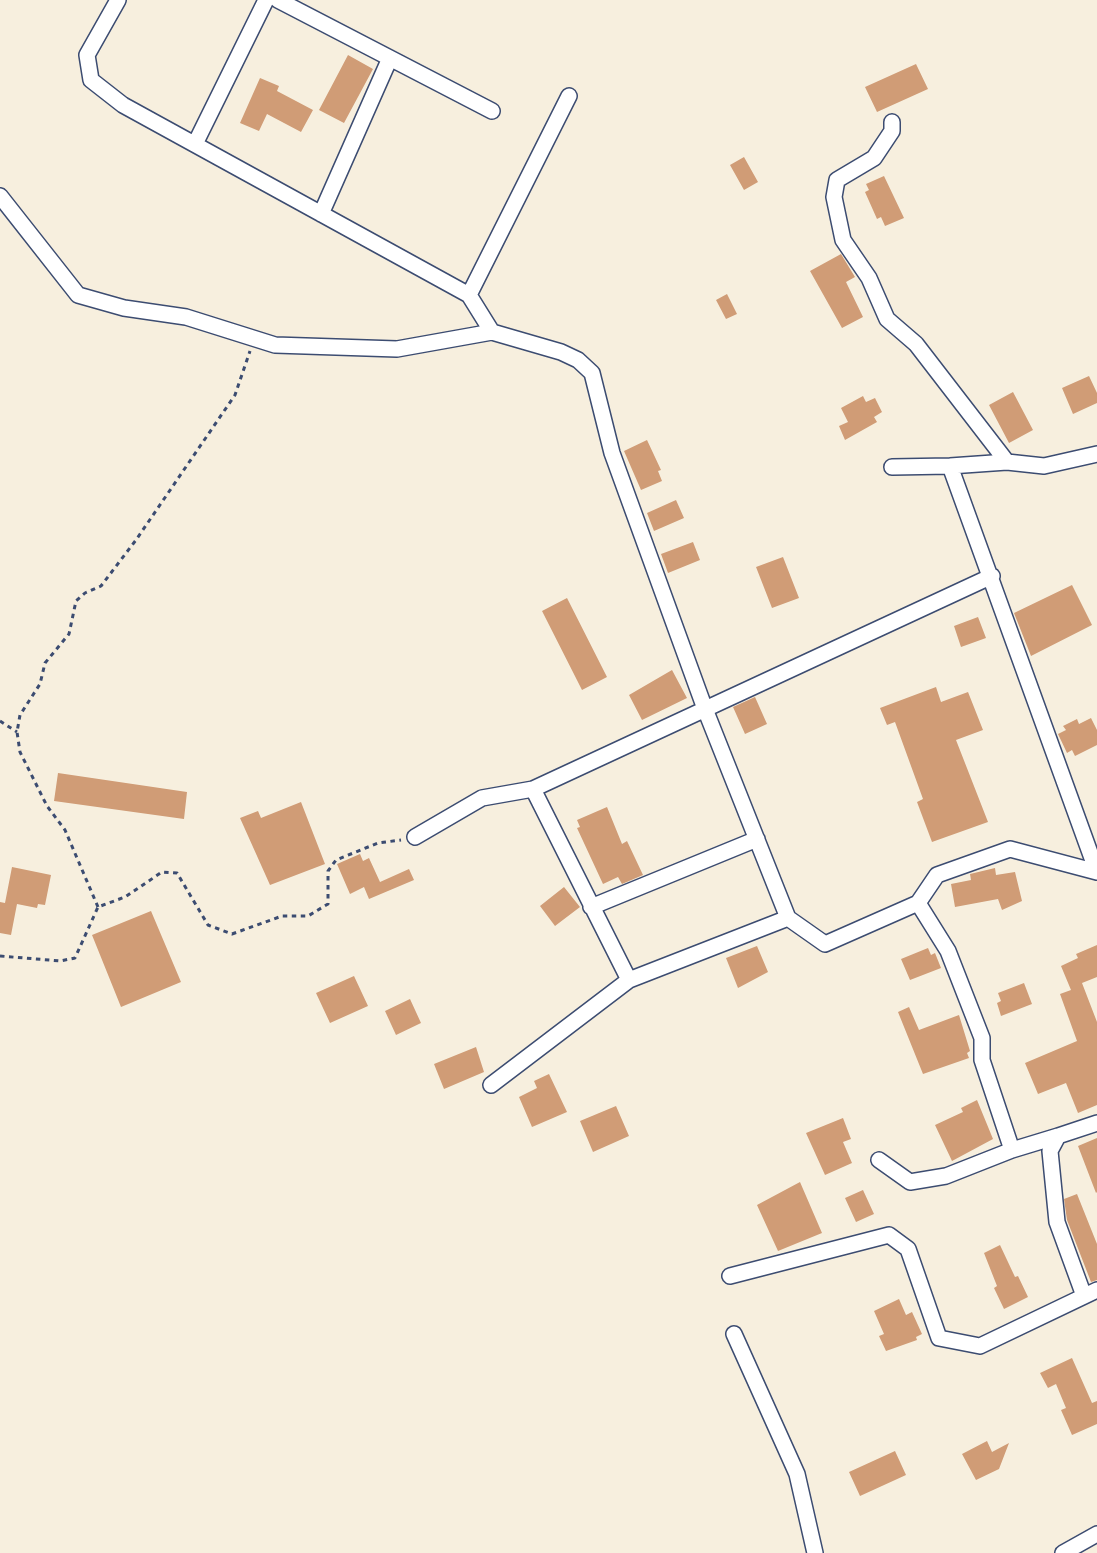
<!DOCTYPE html>
<html>
<head>
<meta charset="utf-8">
<style>
	body { margin:0 }
	canvas { display:block; background:#f7efde }
</style>
</head>
<body>
<canvas width="1097" height="1553"></canvas>
<script>
const ctx = document.querySelector('canvas').getContext('2d');
ctx.lineJoin = 'round';
function paint(path, color) { ctx.fillStyle = color; ctx.fill(path, 'evenodd'); }
const shape = rows => new Path2D(rows.map(r => 'M' + r).join(''));
function trace(path, color, width, dash) { ctx.strokeStyle = color; ctx.lineWidth = width; ctx.lineCap = dash ? 'butt' : 'round'; ctx.setLineDash(dash || []); ctx.stroke(path); }
paint(shape([
	[348,55,373,69,344,123,319,110],
	[916,64,928,89,877,112,865,87],
	[260,78,279,86,277,91,313,110,301,132,267,114,259,131,240,123],
	[744,157,758,182,744,190,730,165],
	[884,176,904,218,885,226,881,217,877,219,865,192,869,190,866,184],
	[841,254,855,277,846,282,863,317,842,328,810,271],
	[727,294,737,314,726,319,716,300],
	[1089,376,1097,393,1097,403,1073,414,1062,388],
	[1013,392,1033,430,1009,443,989,405],
	[863,396,866,402,875,398,882,412,874,417,877,422,845,440,839,426,848,422,841,408],
	[647,440,661,470,658,471,662,481,641,490,624,451],
	[676,500,684,518,654,531,647,513],
	[693,542,700,560,668,573,661,554],
	[783,557,799,598,772,608,756,567],
	[1072,585,1092,625,1031,656,1014,613],
	[567,598,607,677,582,690,542,611],
	[978,617,986,638,961,647,954,626],
	[672,670,687,698,642,720,629,695],
	[936,687,941,702,968,692,983,730,956,740,988,822,932,842,917,802,923,799,895,722,887,725,880,708],
	[755,697,767,724,745,734,733,707],
	[1091,718,1097,730,1097,745,1075,756,1072,750,1067,753,1058,734,1066,730,1063,726,1077,719,1079,724],
	[58,773,187,792,184,819,54,801],
	[301,802,325,864,270,885,240,818,258,811,261,818],
	[607,807,622,844,627,841,643,875,622,884,618,877,603,884,577,828,580,827,577,820],
	[360,854,363,861,369,858,380,882,409,869,414,880,369,899,364,887,350,894,337,864],
	[12,867,51,875,45,905,38,904,37,908,17,904,11,935,0,933,0,902,5,903],
	[995,868,996,875,1015,872,1022,901,1002,910,998,899,955,907,951,884,971,880,970,874],
	[564,887,580,907,555,926,540,906],
	[151,911,181,982,121,1007,92,935],
	[1097,945,1097,977,1082,983,1097,1022,1097,1105,1078,1113,1066,1083,1038,1094,1025,1063,1077,1041,1060,994,1071,990,1061,966,1078,958,1076,954],
	[757,946,768,972,738,988,726,958],
	[928,948,931,955,935,953,941,968,910,980,901,959],
	[354,976,368,1006,330,1023,316,993],
	[1024,983,1032,1004,1001,1016,997,1003,1001,1001,998,993],
	[410,999,421,1023,396,1035,385,1011],
	[909,1007,919,1030,959,1015,970,1051,967,1053,969,1058,923,1074,898,1012],
	[476,1047,484,1072,444,1089,434,1064],
	[549,1074,567,1112,532,1127,519,1097,537,1088,534,1081],
	[977,1100,993,1139,952,1161,935,1125,963,1112,961,1108],
	[616,1106,629,1136,593,1152,580,1121],
	[843,1118,851,1139,843,1142,852,1163,825,1175,806,1133],
	[1097,1138,1097,1192,1096,1193,1078,1146],
	[800,1182,822,1233,778,1251,757,1205],
	[863,1190,874,1214,856,1222,845,1198],
	[1077,1194,1097,1244,1097,1280,1091,1282,1067,1220,1064,1199],
	[1000,1245,1015,1277,1018,1276,1028,1297,1004,1309,994,1288,997,1286,984,1253],
	[899,1299,906,1315,912,1312,922,1334,916,1337,917,1340,886,1351,879,1336,884,1334,874,1311],
	[1072,1358,1092,1403,1097,1401,1097,1424,1072,1435,1061,1410,1066,1408,1056,1384,1048,1388,1040,1373],
	[987,1441,992,1452,1009,1443,999,1469,976,1480,962,1454],
	[895,1451,906,1475,860,1496,849,1472]
]), '#d09c76');
const minor = shape([
	[118,0,87,55,91,80,123,105,469,295,492,332,561,352,578,360,592,373,612,453,705,709,788,918,825,944,918,903,937,875,1010,849,1097,872],
	[278,0,492,111],
	[892,122,892,131,874,158,837,180,834,197,843,240,869,278,887,319,916,344,1007,462],
	[195,144,266,0],
	[0,196,78,295,124,308,186,317,275,345,397,349,492,332],
	[321,214,390,58],
	[469,295,569,96],
	[950,466,1097,872],
	[892,467,950,466,1007,462,1044,466,1097,454],
	[533,789,629,980],
	[415,837,482,798,533,789,992,576],
	[918,903,948,951,982,1038,982,1060,1012,1150,1058,1136],
	[591,907,757,839],
	[491,1085,629,980,788,918],
	[879,1160,910,1182,946,1176,1012,1150],
	[730,1276,889,1235,908,1249,939,1338,980,1346,1097,1290],
	[1084,1296,1057,1222,1050,1151,1058,1136,1097,1123],
	[734,1334,797,1474,815,1553],
	[1063,1553,1097,1534]
]);
trace(minor, '#3c4c71', 18);
trace(shape([
	[0,721,17,732],
	[98,907,65,830,47,806,20,752,17,732,20,715,40,684,45,663,69,634,76,601,85,593,101,586,136,540,235,395,250,351],
	[0,956,60,961,75,958,98,907,125,897,162,872,177,873,208,925,232,934,282,916,308,916,328,904,328,871,336,860,378,843,401,840]
]), '#3c4c71', 3, [4.5, 4.5]);
trace(minor, '#fff', 15);
</script>
</body>
</html>
